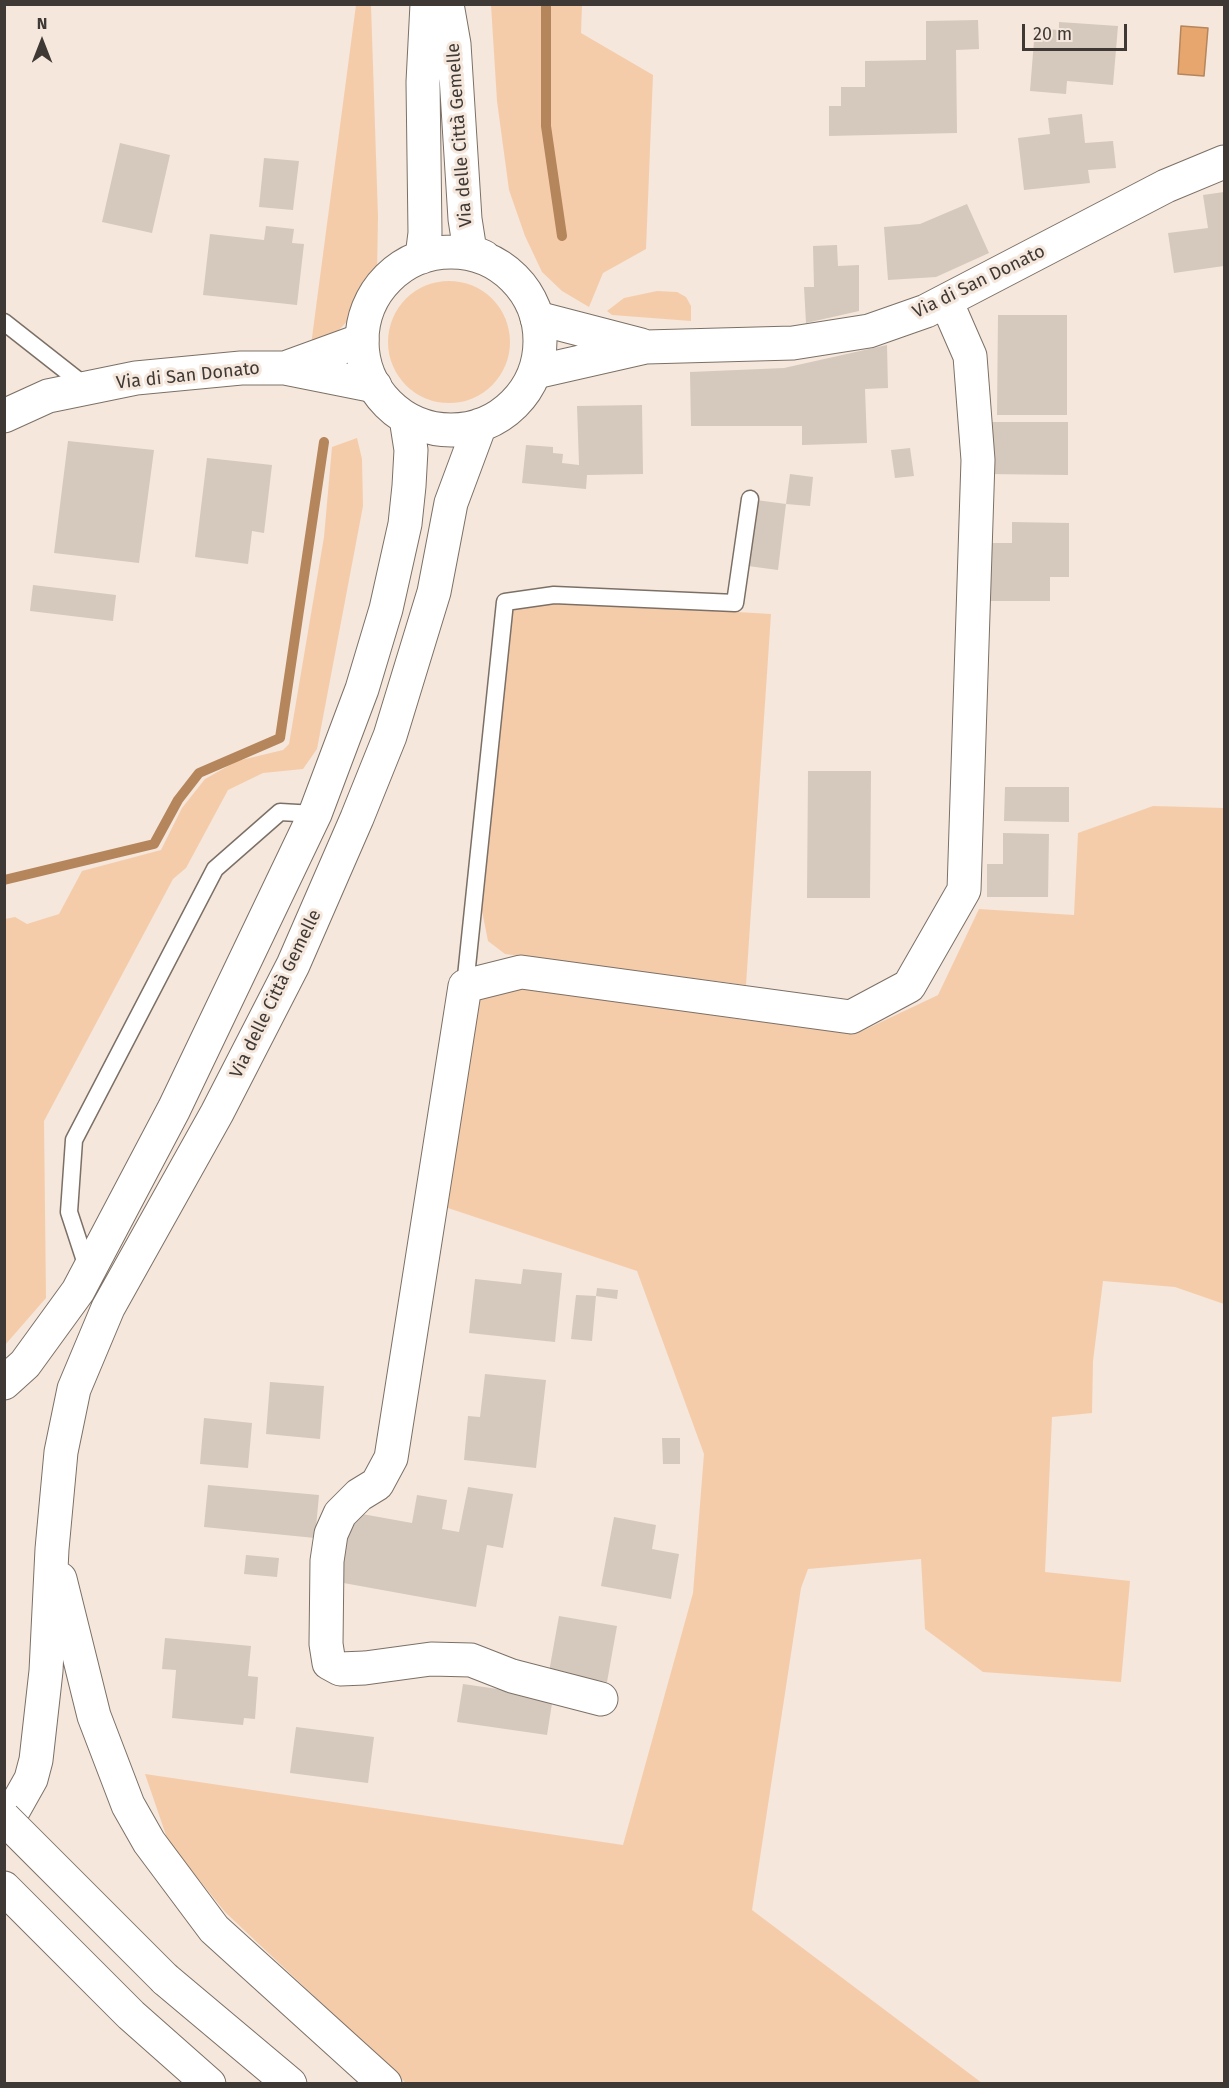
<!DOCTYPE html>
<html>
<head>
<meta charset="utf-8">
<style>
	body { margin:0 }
	#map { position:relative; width:1229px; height:2088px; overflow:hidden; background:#f5e7dc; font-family:"Fira Sans",sans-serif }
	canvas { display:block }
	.frame { position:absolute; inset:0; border:6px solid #3f3935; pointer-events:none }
	.north { position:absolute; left:12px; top:12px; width:60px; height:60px; -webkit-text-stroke:4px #f5e7dc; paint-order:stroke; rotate:0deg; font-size:16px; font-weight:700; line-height:24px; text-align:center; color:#3f3935 }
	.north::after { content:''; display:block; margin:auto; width:21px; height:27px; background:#3f3935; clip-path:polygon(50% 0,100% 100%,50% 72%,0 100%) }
	.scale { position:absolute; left:1022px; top:24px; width:105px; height:27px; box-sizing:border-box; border:3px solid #3f3935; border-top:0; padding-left:8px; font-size:18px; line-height:21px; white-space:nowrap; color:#3f3935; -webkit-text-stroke:4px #f5e7dc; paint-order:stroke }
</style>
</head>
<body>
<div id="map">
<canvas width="1229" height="2088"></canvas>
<div class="frame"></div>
<div class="north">N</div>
<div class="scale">20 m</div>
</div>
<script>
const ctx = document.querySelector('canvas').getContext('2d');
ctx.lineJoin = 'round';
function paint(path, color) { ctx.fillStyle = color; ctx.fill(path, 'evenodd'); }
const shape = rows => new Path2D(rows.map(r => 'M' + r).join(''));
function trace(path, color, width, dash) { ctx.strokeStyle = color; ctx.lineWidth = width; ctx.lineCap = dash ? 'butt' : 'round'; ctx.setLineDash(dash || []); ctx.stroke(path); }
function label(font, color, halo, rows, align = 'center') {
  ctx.font = font + ' "Fira Sans",sans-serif'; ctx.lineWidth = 6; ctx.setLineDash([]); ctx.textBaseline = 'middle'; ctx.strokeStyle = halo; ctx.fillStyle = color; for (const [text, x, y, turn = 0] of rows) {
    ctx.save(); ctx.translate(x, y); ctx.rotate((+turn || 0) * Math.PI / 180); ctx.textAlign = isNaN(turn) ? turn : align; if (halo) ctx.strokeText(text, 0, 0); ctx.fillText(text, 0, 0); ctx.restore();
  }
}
paint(shape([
	[356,5,371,5,378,217,377,273,363,305,336,333,311,345],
	[491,5,582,5,581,33,653,75,646,249,603,273,589,307,562,291,542,272,525,236,509,190,497,101],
	'388 342a61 61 0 1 1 122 0a61 61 0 1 1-122 0Z',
	[657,291,677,292,686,297,691,306,691,321,612,315,607,311,624,298],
	[357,438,362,459,363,506,317,749,303,769,263,773,228,790,186,868,173,879,44,1121,46,1298,5,1345,5,919,15,917,27,924,59,914,82,871,161,850,182,808,205,779,237,761,283,750,289,744,324,537,332,447],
	[532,600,771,614,746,985,505,954,488,941,482,911,511,615,516,607],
	[1153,806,1224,808,1224,1304,1175,1287,1103,1281,1093,1361,1092,1413,1052,1417,1045,1572,1130,1581,1121,1682,983,1672,925,1629,921,1559,808,1569,801,1588,752,1910,982,2083,406,2083,225,1912,168,1841,145,1774,623,1845,693,1593,704,1454,637,1271,445,1207,471,1009,489,988,532,986,744,1020,858,1033,938,995,979,909,1074,915,1078,833]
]), '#f5ccaa');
const water = shape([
	[1181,26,1208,28,1204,76,1178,74,1181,26]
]);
paint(water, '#e7a66d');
trace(water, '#b5855c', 1.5);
trace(shape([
	[546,4,546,126,562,236],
	[4,880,154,844,178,800,199,773,280,738,324,442]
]), '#b5855c', 10);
paint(shape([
	[978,20,979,49,956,50,957,133,829,136,829,106,841,106,841,87,865,87,865,61,926,60,926,21],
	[1059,22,1118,26,1113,85,1067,81,1066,94,1030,91,1035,28,1059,30],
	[1082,114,1085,143,1113,141,1116,168,1088,170,1090,183,1024,190,1018,138,1050,134,1048,118],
	[120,143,170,155,152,233,102,222],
	[264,158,299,161,293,210,259,207],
	[1224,192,1224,266,1174,273,1168,233,1208,228,1203,195],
	[967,204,989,253,936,277,888,280,884,227,920,224],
	[266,226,294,229,292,243,304,244,297,305,203,295,210,234,264,240],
	[837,245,838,266,859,265,859,311,806,323,804,287,814,287,813,246],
	[998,315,1067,315,1067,415,997,415],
	[887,345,888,388,865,389,867,443,802,445,802,426,691,426,690,372,784,368],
	[642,405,643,474,587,475,586,489,522,483,526,445,553,447,553,453,563,454,562,463,579,465,577,406],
	[987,422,1068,422,1068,475,986,474],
	[68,441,154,450,139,563,54,553],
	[910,448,914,476,895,478,891,450],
	[207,458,272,465,264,533,252,531,248,564,195,557],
	[790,474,813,477,810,506,786,504,778,570,748,566,756,500,786,504],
	[1012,522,1069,523,1069,577,1050,577,1050,601,979,601,979,543,1012,543],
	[33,585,116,595,113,621,30,611],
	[808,771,871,771,870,898,807,898],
	[1005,787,1069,787,1069,822,1004,821],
	[1003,833,1049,834,1048,897,987,897,987,864,1003,864],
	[523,1269,562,1273,555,1342,469,1333,475,1279,521,1284],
	[597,1288,618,1290,617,1299,596,1296],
	[576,1295,596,1296,592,1341,571,1339],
	[485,1374,546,1380,536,1468,464,1460,468,1416,480,1417],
	[270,1382,324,1386,320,1439,266,1434],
	[204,1418,252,1423,248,1468,200,1464],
	[662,1438,680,1438,680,1464,663,1464],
	[208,1485,319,1495,315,1538,204,1527],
	[468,1487,513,1494,503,1548,487,1545,476,1607,338,1582,351,1512,412,1523,417,1495,447,1500,442,1529,459,1532],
	[614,1517,656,1525,652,1549,679,1554,671,1599,601,1586],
	[246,1555,279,1558,277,1577,244,1574],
	[559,1616,617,1626,607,1682,549,1672],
	[165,1638,251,1646,248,1676,258,1677,255,1719,244,1718,243,1725,172,1718,176,1670,162,1669],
	[463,1684,553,1697,547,1735,457,1722],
	[296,1727,374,1737,368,1783,290,1773]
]), '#d5c8bd');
const service = shape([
	[4,322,88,388],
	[465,986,505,602,554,595,735,603,750,499],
	[88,1270,69,1212,74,1140,215,869,280,812,315,814]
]);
const minor = shape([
	[537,318,641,345],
	[285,368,362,340],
	[536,372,646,347,793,343,869,331,926,311,1166,186,1224,162],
	[4,416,48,396,136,378,241,368,285,368,375,386],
	[601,1699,512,1676,471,1660,431,1659,365,1668,340,1669,329,1663,326,1644,327,1561,331,1534,340,1514,359,1495,377,1484,391,1458,465,986,521,972,851,1017,909,986,964,890,978,460,970,356,946,301]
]);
const primary = shape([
	[447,4,454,44,465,219,470,251,484,257],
	'362 341a89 89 0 1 1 178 0a89 89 0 1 1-178 0Z',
	[422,257,425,233,423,82,427,4],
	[4,1383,25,1364,78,1291,174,1109,315,814,362,689,386,609,405,524,409,486,411,450,406,418],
	[60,1579,94,1716,128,1805,149,1842,214,1929,385,2084],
	[4,1827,31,1779,36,1760,46,1671,52,1549,61,1452,74,1389,108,1308,217,1113,293,965,357,818,390,736,434,592,451,503,480,425]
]);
const motorway = shape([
	[4,1888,131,2015,209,2084],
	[165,1979,290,2084]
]);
trace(service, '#7c7066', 19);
trace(minor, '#7c7066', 35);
trace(primary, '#7c7066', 35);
trace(motorway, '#7c7066', 35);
trace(service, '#fff', 16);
trace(minor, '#fff', 33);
trace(primary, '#fff', 33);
trace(motorway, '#fff', 33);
const motorwayBridge = shape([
	[4,1818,165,1979]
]);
trace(motorwayBridge, '#7c7066', 35, []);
trace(motorwayBridge, '#fff', 33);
label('18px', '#3f3935', '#f5e7dc', [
	["Via delle Città Gemelle",460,135,-94],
	["Via di San Donato",979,282,-26],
	["Via di San Donato",188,376,-6],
	["Via delle Città Gemelle",276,994,-64]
]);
</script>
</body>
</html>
